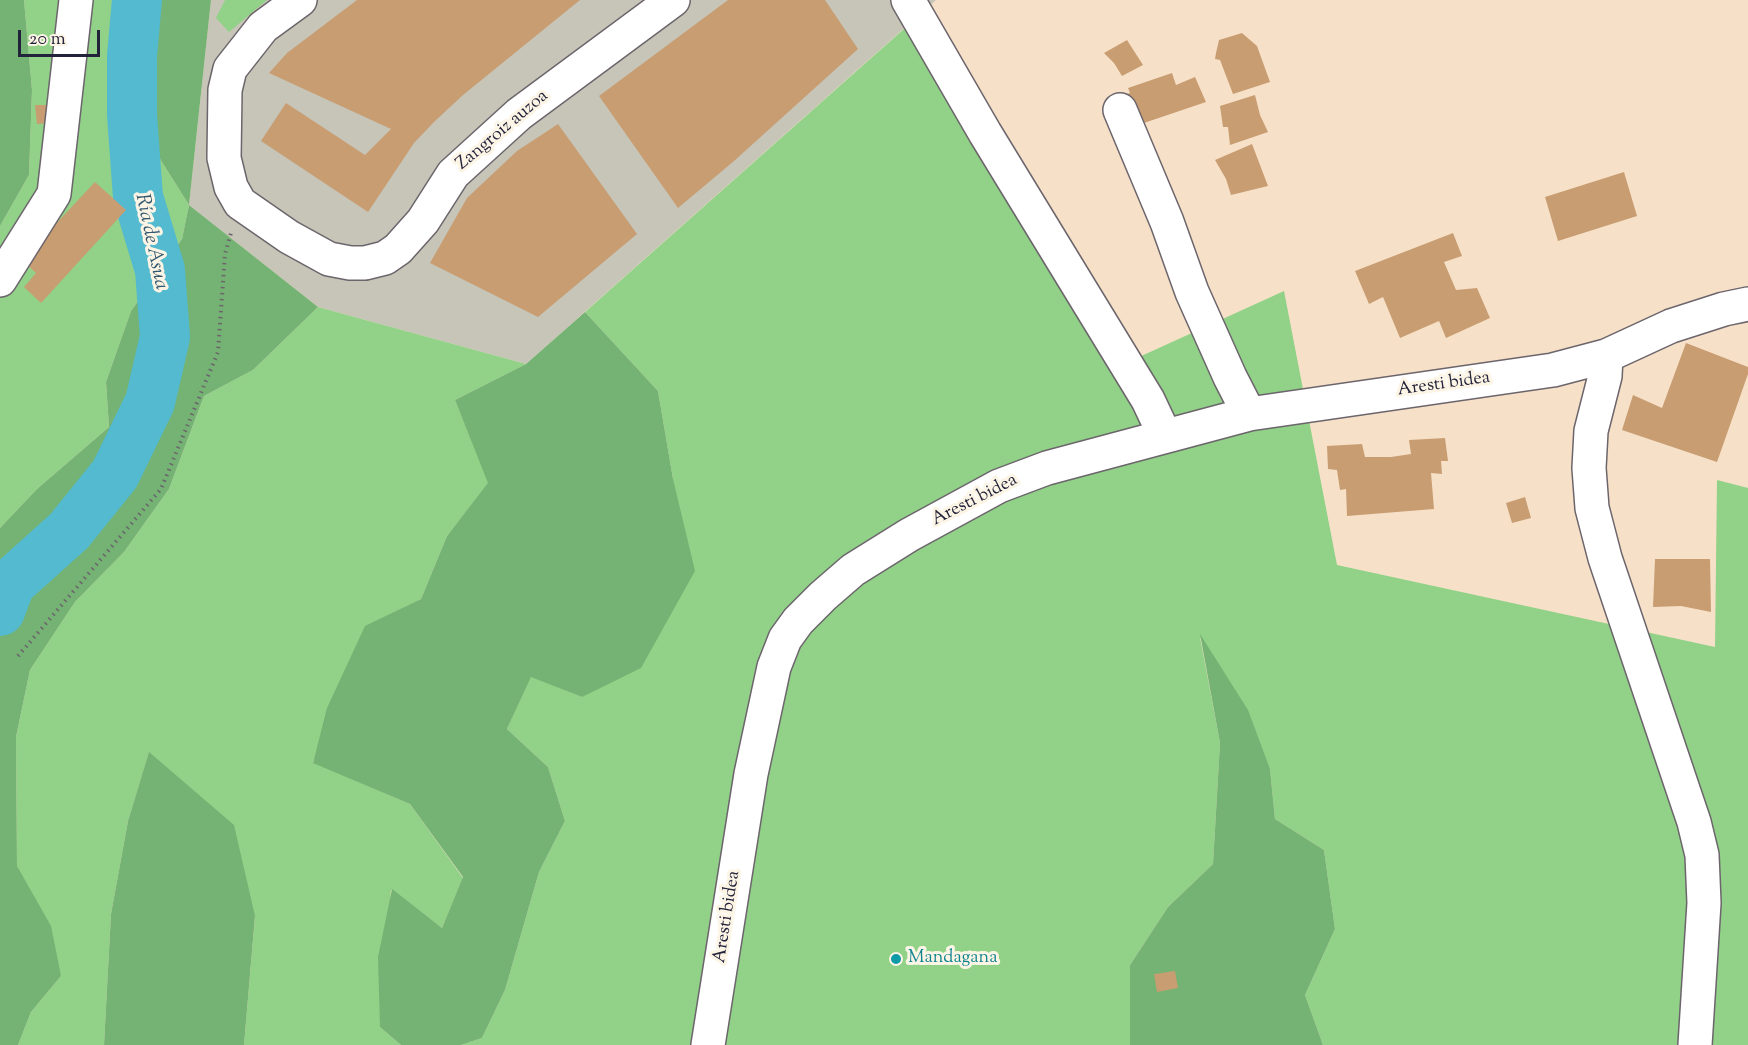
<!DOCTYPE html>
<html>
<head>
<meta charset="utf-8">
<style>
	body { margin:0 }
	#map { position:relative; width:1748px; height:1045px; overflow:hidden; background:#f6e1c8; font-family:"Sorts Mill Goudy",serif }
	canvas { display:block }
	.scale { position:absolute; left:18px; top:30px; width:82px; height:27px; box-sizing:border-box; border:3px solid #22223b; border-top:0; padding-left:8px; font-size:18px; line-height:21px; white-space:nowrap; color:#22223b; -webkit-text-stroke:4px #fcf5e5; paint-order:stroke }
</style>
</head>
<body>
<div id="map">
<canvas width="1748" height="1045"></canvas>
<div class="scale">20 m</div>
</div>
<script>
const ctx = document.querySelector('canvas').getContext('2d');
ctx.lineJoin = 'round';
function paint(path, color) { ctx.fillStyle = color; ctx.fill(path, 'evenodd'); }
const shape = rows => new Path2D(rows.map(r => 'M' + r).join(''));
function trace(path, color, width, dash) { ctx.strokeStyle = color; ctx.lineWidth = width; ctx.lineCap = dash ? 'butt' : 'round'; ctx.setLineDash(dash || []); ctx.stroke(path); }
function label(font, color, halo, rows, align = 'center') {
  ctx.font = font + ' "Sorts Mill Goudy",serif'; ctx.lineWidth = 6; ctx.setLineDash([]); ctx.textBaseline = 'middle'; ctx.strokeStyle = halo; ctx.fillStyle = color; for (const [text, x, y, turn = 0] of rows) {
    ctx.save(); ctx.translate(x, y); ctx.rotate((+turn || 0) * Math.PI / 180); ctx.textAlign = isNaN(turn) ? turn : align; if (halo) ctx.strokeText(text, 0, 0); ctx.fillText(text, 0, 0); ctx.restore();
  }
}
paint(shape([
	[211,0,936,0,526,364,318,307,189,205]
]), '#c6c5b8');
paint(shape([
	[24,0,150,0,145,89,155,151,189,205,182,239,131,311,106,382,109,427,37,489,0,528,0,226,29,175,32,90],
	[225,0,267,0,229,32,216,18],
	[905,28,1115,368,1284,291,1337,565,1715,647,1717,480,1748,488,1748,1045,1323,1045,1305,995,1335,929,1324,850,1275,819,1270,769,1200,637,1220,743,1213,864,1168,907,1130,965,1130,1045,461,1045,482,1038,505,990,539,872,565,821,548,767,507,729,531,676,582,697,673,479,658,391,585,312],
	[318,307,526,364,455,400,489,483,447,536,421,599,365,627,313,762,410,804,463,878,442,928,391,890,380,1027,401,1045,244,1045,255,917,149,753,128,821,111,914,104,1045,18,1045,31,1012,61,976,17,866,16,737,30,670,75,602,124,552,169,489,204,396,253,370]
]), '#91d188');
paint(shape([
	[0,0,24,0,32,90,29,175,0,226],
	[150,0,211,0,189,205,318,307,253,370,204,396,169,489,124,552,75,602,30,670,16,737,17,866,51,926,61,976,31,1012,18,1045,0,1045,0,528,37,489,109,427,106,382,131,311,182,239,189,205,155,151,145,89],
	[585,312,658,391,673,479,695,571,641,668,582,697,531,677,507,729,548,767,565,821,539,872,505,990,482,1038,461,1045,401,1045,380,1027,378,957,392,889,442,928,463,877,410,804,313,763,327,708,365,626,421,599,447,536,488,483,455,400,526,364],
	[1200,634,1248,710,1270,769,1275,819,1324,850,1335,929,1305,995,1323,1045,1130,1045,1130,965,1168,907,1213,864,1220,743],
	[149,752,234,825,255,916,244,1045,104,1045,111,914,128,821]
]), '#74b374');
trace(shape([
	[0,611,10,584,69,531,115,474,150,402,165,337,160,270,138,197,132,115,132,56,137,0]
]), '#53bad0', 50);
paint(shape([
	[357,0,580,0,463,95,434,122,414,143,368,212,261,141,286,103,365,155,391,129,269,73,287,53],
	[728,0,825,0,858,49,734,161,678,208,599,96],
	[1242,33,1257,46,1270,82,1233,94,1220,60,1215,59,1216,53,1219,40],
	[1127,40,1143,65,1122,76,1114,63,1104,53],
	[1172,73,1176,85,1195,77,1206,102,1141,124,1123,95,1130,93,1128,88],
	[1255,95,1260,115,1268,132,1230,145,1228,127,1223,127,1220,106],
	[35,105,50,105,51,123,37,124],
	[558,124,637,234,538,317,430,263,467,198,517,151],
	[1252,144,1268,186,1231,195,1226,179,1215,160],
	[1624,172,1637,216,1558,241,1545,197],
	[95,182,126,210,41,303,24,287,36,273,22,260],
	[1453,233,1462,256,1444,262,1456,290,1477,288,1490,318,1446,338,1439,321,1400,338,1383,297,1369,304,1355,271],
	[1686,343,1748,367,1748,374,1717,462,1622,430,1633,395,1662,408],
	[1445,438,1448,461,1441,461,1442,474,1431,473,1434,509,1347,516,1346,489,1340,490,1337,470,1328,469,1327,446,1362,444,1365,457,1391,457,1411,454,1409,440],
	[1525,497,1531,518,1512,523,1506,503],
	[1655,559,1710,559,1711,612,1681,606,1653,607],
	[1175,971,1178,988,1157,992,1154,974]
]), '#c99d72');
const minor = shape([
	[300,0,263,27,230,69,225,90,224,158,231,187,240,203,289,237,329,259,350,263,365,263,385,258,398,249,423,221,453,174,519,114,673,0],
	[908,0,985,133,1148,400,1165,436],
	[1120,110,1167,222,1192,292,1230,377,1249,414],
	[0,280,54,194,76,0],
	[1606,356,1605,376,1591,431,1589,468,1592,508,1605,558,1694,822,1702,855,1704,903,1695,1045],
	[708,1045,751,774,774,667,785,639,798,621,823,596,853,570,909,535,999,486,1047,468,1249,414,1553,370,1606,356,1671,326,1724,309,1748,304]
]);
trace(minor, '#6c656c', 36);
trace(shape([
	[18,656,161,489,218,352,225,254,231,233]
]), '#6c656c', 4, [1.5, 4.5]);
trace(minor, '#fff', 33);
for (const [x, y, r, color] of [
	[896,959,6,"#0f9aa8"]
]) { const dot = new Path2D(); dot.arc(x, y, r, 0, 2 * Math.PI); ctx.fillStyle = color; ctx.fill(dot); trace(dot, '#fcf5e5', 2); }
label('18px', '#22223b', '#fcf5e5', [
	["Zangroiz auzoa",503,131,-40],
	["Aresti bidea",1444,385,-8],
	["Aresti bidea",975,501,-27],
	["Aresti bidea",728,917,-81]
]);
label('18px', '#0d838f', '#fcf5e5', [
	["Mandagana",908,959]
], 'left');
label('italic 20px', '#33576f', '#fcf5e5', [
	["Ría de Asua",150,242,78]
]);
</script>
</body>
</html>
